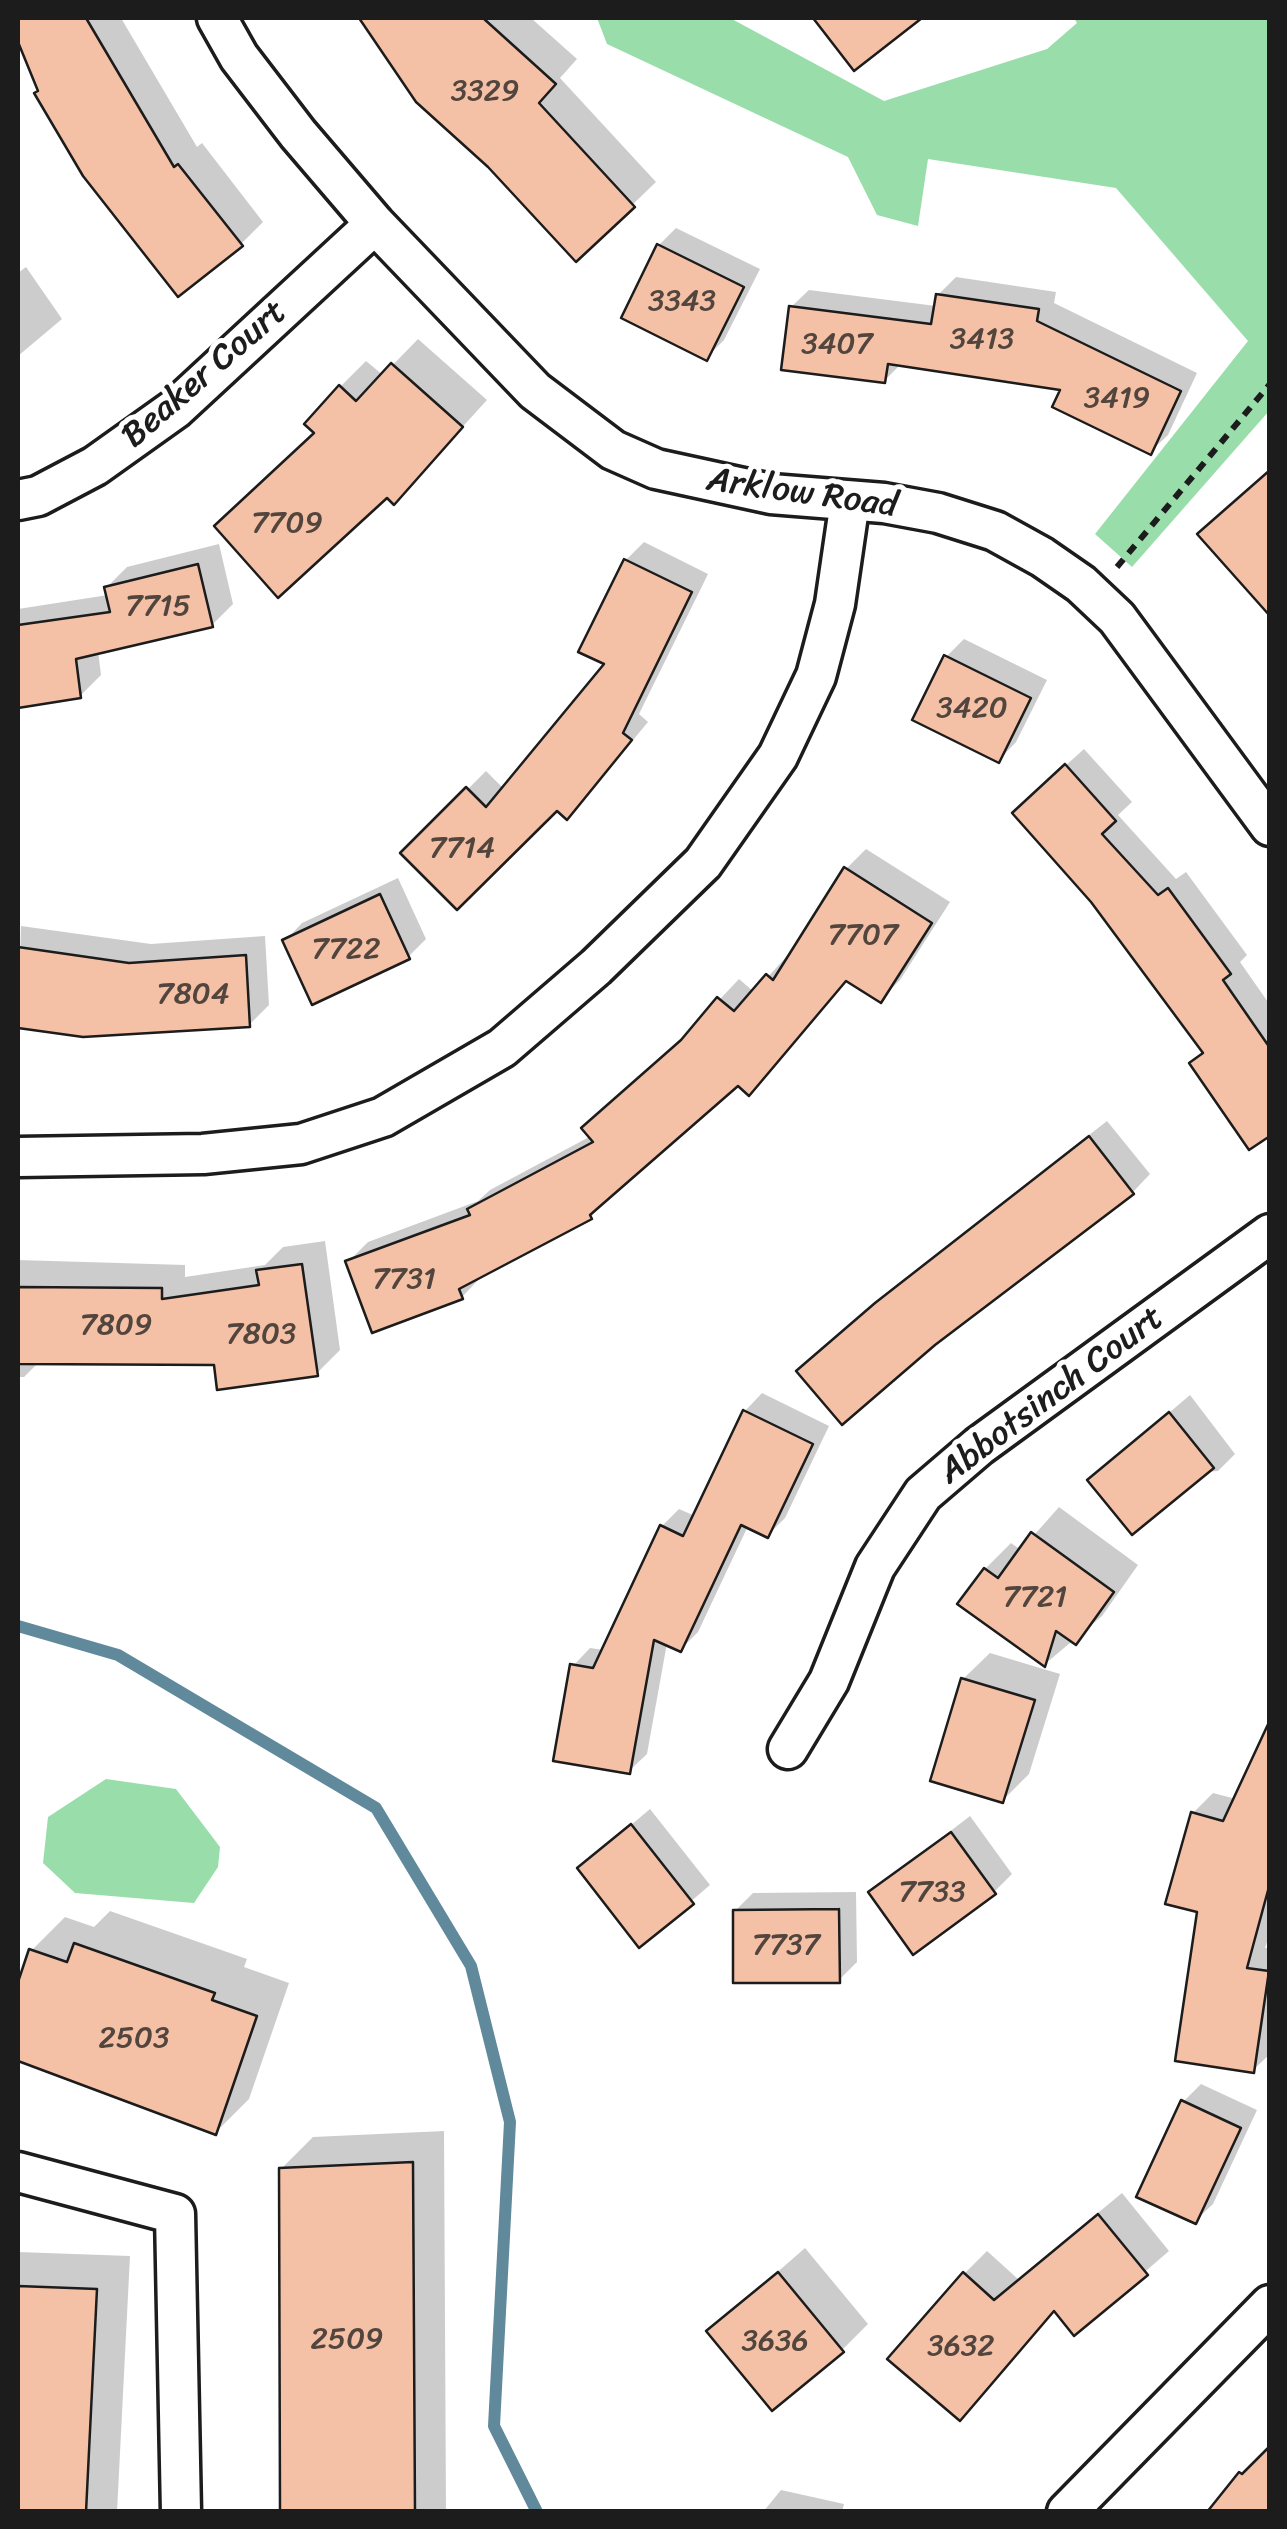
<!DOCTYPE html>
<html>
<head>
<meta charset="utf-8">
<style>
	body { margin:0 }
	#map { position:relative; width:1287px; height:2529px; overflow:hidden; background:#fff; font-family:Sriracha,sans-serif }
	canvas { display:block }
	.frame { position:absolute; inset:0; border:20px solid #1c1c1c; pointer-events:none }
</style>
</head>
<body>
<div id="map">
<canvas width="1287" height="2529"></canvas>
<div class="frame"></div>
</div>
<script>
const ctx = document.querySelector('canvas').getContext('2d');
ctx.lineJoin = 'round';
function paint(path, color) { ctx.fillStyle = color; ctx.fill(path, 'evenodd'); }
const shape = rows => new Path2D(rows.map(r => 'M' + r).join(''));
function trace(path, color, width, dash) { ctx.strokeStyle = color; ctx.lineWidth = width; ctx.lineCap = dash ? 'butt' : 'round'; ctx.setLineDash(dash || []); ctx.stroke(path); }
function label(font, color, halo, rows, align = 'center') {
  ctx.font = font + ' Sriracha,sans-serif'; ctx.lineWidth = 10; ctx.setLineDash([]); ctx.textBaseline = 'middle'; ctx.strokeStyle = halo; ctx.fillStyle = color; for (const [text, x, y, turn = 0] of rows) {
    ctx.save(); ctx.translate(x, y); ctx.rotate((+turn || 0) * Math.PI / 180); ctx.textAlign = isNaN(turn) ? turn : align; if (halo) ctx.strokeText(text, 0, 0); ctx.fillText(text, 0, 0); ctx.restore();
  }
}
paint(shape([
	[597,18,730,18,884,101,1047,49,1077,23,1074,18,1269,18,1269,411,1132,567,1095,534,1248,341,1116,188,928,159,918,226,877,215,848,157,607,44],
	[106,1779,176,1789,220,1847,218,1867,194,1903,75,1893,43,1863,48,1817]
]), '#99deaa');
paint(shape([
	[18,18,121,18,197,147,202,143,263,222,241,244,40,90,18,36],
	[362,18,531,18,577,59,560,78,656,182,576,259,490,166,417,100],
	[676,228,760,269,724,340,706,358,659,245],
	[26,267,62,319,18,356,18,273],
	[956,277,1056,292,1054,303,1197,373,1168,435,1150,452,1064,388,901,364,885,380,791,307,809,290,936,306,938,295],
	[418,339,487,400,394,502,340,387,366,361,383,375],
	[644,542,708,574,639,714,648,722,584,799,404,853,486,771,504,789,608,663,626,560],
	[219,544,233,604,212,625,98,651,101,675,80,696,18,705,18,609,108,595,106,588,127,567],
	[964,639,1047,680,1016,742,999,760,946,657],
	[1084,749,1132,802,1118,815,1176,879,1186,872,1247,955,1240,962,1270,1005,1270,1133,1192,1063,1204,1051,1033,795],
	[866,849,950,902,900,980,880,1000,848,979,749,1093,737,1083,609,1195,591,1217,481,1277,462,1297,348,1262,368,1242,478,1201,490,1190,591,1136,739,979,754,992,787,956,790,958,846,869],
	[398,878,426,939,408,957,285,941,302,923],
	[21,926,151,944,265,936,269,1005,249,1025,83,1035,18,1026],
	[1107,1121,1150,1174,1133,1192,934,1343,817,1354,896,1286],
	[325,1241,340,1350,316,1374,216,1363,39,1362,24,1377,18,1377,18,1260,185,1265,185,1277,265,1265,283,1247],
	[762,1393,829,1426,785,1518,768,1535,748,1526,698,1632,681,1649,667,1643,647,1754,629,1771,573,1666,590,1648,604,1650,662,1526,679,1509,695,1516,745,1411],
	[1190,1395,1235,1454,1218,1471,1090,1480],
	[1059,1507,1138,1565,1102,1616,1045,1664,985,1569,1011,1543,1021,1550],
	[990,1653,1060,1674,1029,1774,1003,1800,963,1679],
	[1270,1726,1270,1933,1265,1948,1270,1948,1270,2054,1253,2070,1200,1911,1193,1813,1213,1793,1236,1799],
	[650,1809,710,1885,640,1945,580,1868],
	[970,1816,1012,1874,994,1892,871,1892],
	[856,1892,857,1962,839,1980,735,1911,753,1893],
	[110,1911,247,1959,244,1967,289,1983,249,2099,216,2132,18,2059,18,1990,31,1951,65,1917,94,1927],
	[1201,2084,1257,2110,1213,2204,1195,2221,1183,2102],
	[444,2131,446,2512,284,2512,281,2169,313,2137],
	[1122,2193,1169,2251,1075,2332,1056,2309,960,2418,964,2274,987,2251,1018,2279],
	[805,2248,868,2324,842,2350,710,2331],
	[18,2252,130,2256,117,2512,18,2512],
	[781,2490,844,2504,842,2512,763,2512]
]), '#0003');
trace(shape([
	[18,1626,118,1655,376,1808,471,1966,510,2122,494,2426,537,2512]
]), '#61899c', 12);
const building = shape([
	[18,18,86,18,174,167,178,164,243,246,178,297,83,176,34,93,38,91,18,42,18,18],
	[359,18,483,18,556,84,539,103,635,207,576,262,488,167,416,102,359,18],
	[813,18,922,18,854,71,813,18],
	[657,244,744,287,707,361,621,318,657,244],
	[936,294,1039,309,1037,321,1181,391,1151,455,1052,407,1060,390,888,364,885,383,781,370,789,306,931,324,936,294],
	[391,363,463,427,394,505,387,498,278,598,214,526,314,433,304,424,339,385,356,401,391,363],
	[1270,470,1270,616,1197,534,1270,470],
	[624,559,692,592,623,733,632,740,567,820,557,811,457,910,400,853,466,787,486,807,604,664,578,652,624,559],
	[198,564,213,627,76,659,81,698,18,708,18,625,110,612,104,587,198,564],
	[944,655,1031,698,999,763,912,720,944,655],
	[1065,764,1116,821,1102,834,1158,895,1168,888,1231,974,1223,980,1270,1048,1270,1136,1249,1150,1189,1063,1203,1053,1091,902,1012,813,1065,764],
	[844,867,932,923,881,1003,846,981,749,1096,738,1086,590,1215,592,1219,459,1289,463,1299,372,1333,345,1261,470,1215,467,1209,593,1142,581,1128,681,1040,717,997,734,1011,766,974,773,980,844,867],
	[380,894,410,959,312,1005,282,940,380,894],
	[18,947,129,963,246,955,250,1027,83,1037,18,1028,18,947],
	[1089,1136,1134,1194,935,1345,842,1425,796,1371,875,1303,1089,1136],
	[302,1264,318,1376,217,1390,214,1365,18,1364,18,1287,162,1288,162,1299,259,1285,256,1270,302,1264],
	[743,1410,813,1444,768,1538,741,1525,681,1652,654,1640,630,1774,553,1761,570,1664,593,1668,660,1525,683,1536,743,1410],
	[1169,1412,1214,1468,1132,1535,1087,1480,1169,1412],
	[1031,1532,1114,1592,1076,1645,1056,1631,1045,1667,957,1604,984,1568,998,1578,1031,1532],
	[961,1678,1035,1700,1003,1803,930,1781,961,1678],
	[1270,1720,1270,1883,1247,1968,1269,1971,1254,2073,1175,2061,1197,1912,1165,1904,1191,1812,1223,1821,1270,1720],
	[631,1824,694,1904,639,1948,577,1868,631,1824],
	[951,1832,996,1894,913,1955,868,1892,951,1832],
	[839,1909,840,1983,733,1983,733,1910,839,1909],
	[74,1943,215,1993,212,2000,257,2016,216,2135,18,2061,18,1982,29,1949,67,1962,74,1943],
	[1181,2100,1241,2128,1196,2224,1136,2197,1181,2100],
	[413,2162,415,2512,280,2512,279,2168,413,2162],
	[1098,2214,1148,2275,1074,2336,1054,2311,960,2421,887,2359,963,2272,994,2300,1098,2214],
	[778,2272,844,2352,772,2411,706,2331,778,2272],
	[18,2286,97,2289,86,2512,18,2512,18,2286],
	[1270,2446,1270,2512,1207,2512,1239,2472,1242,2474,1270,2446]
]);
paint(building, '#f5c1a6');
trace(building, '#1c1c1c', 2.5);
const street = shape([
	[217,18,239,57,298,134,375,224,535,391,613,450,656,469,771,494,884,503,938,513,995,531,1042,557,1081,584,1117,618,1270,826],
	[18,500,38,496,95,466,175,409,375,224],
	[18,1157,203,1154,301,1144,383,1117,502,1048,596,967,703,863,778,756,816,676,835,604,850,501],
	[788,1749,829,1681,875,1567,923,1494,979,1446,1270,1234],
	[18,2172,175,2214,181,2512],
	[1067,2512,1270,2305]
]);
trace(street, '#1c1c1c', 45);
trace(shape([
	[1117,567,1270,384]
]), '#1c1c1c', 6, [10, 8]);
trace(street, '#fff', 38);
label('30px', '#52453e', null, [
	["3329",485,92],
	["3343",682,302],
	["3413",982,340],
	["3407",837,345],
	["3419",1117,399],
	["7709",287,524],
	["7715",158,607],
	["3420",972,709],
	["7714",462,849],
	["7707",863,936],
	["7722",346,950],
	["7804",193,995],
	["7731",404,1280],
	["7809",116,1326],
	["7803",261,1335],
	["7721",1035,1598],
	["7733",932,1893],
	["7737",786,1946],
	["2503",134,2039],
	["2509",347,2340],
	["3636",775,2342],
	["3632",961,2347]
]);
label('35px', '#1c1c1c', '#fff', [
	["Beaker Court",205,375,-41],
	["Arklow Road",802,494,8],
	["Abbotsinch Court",1052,1396,-37]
]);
</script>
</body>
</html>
